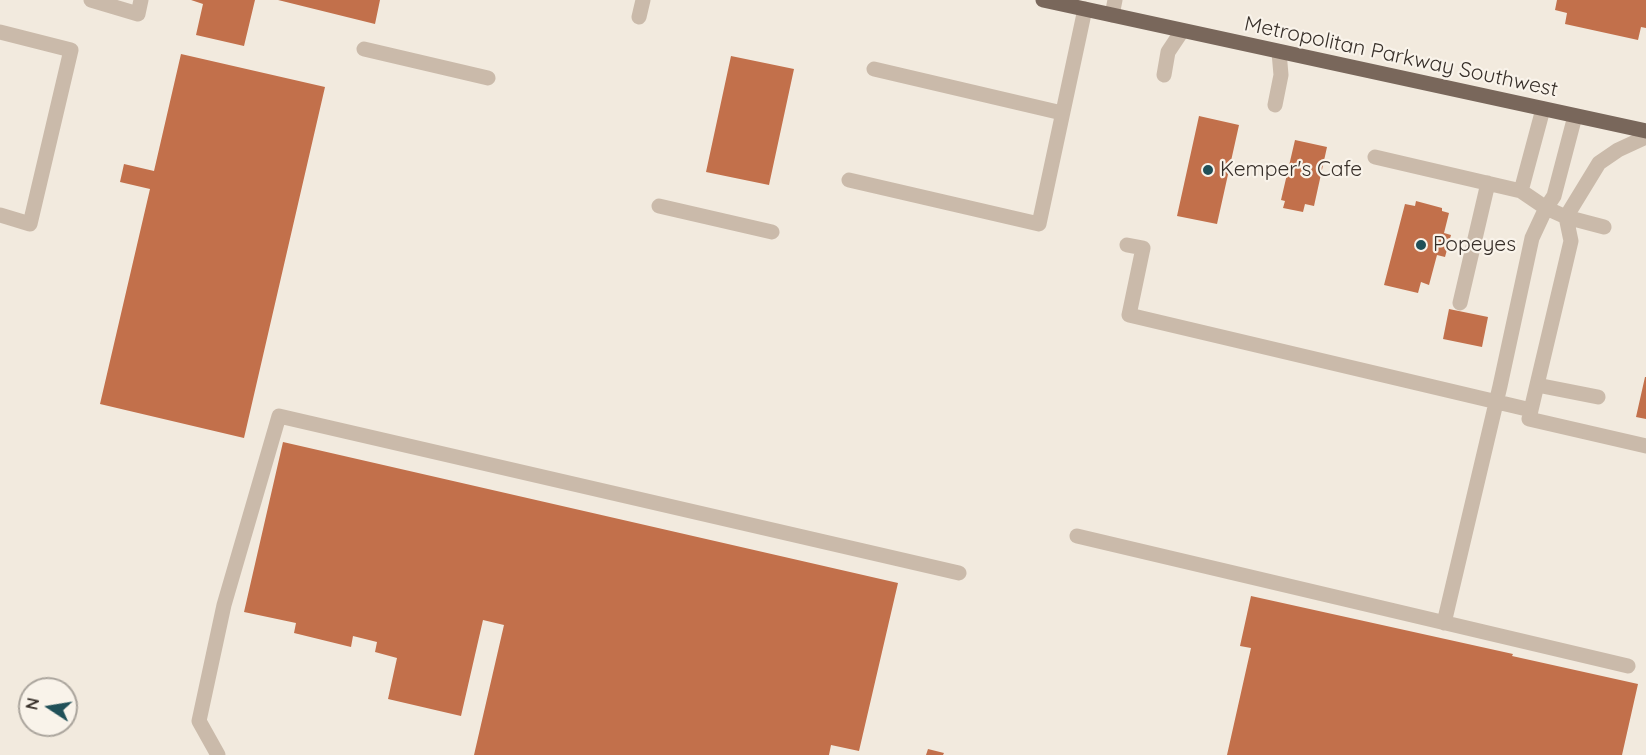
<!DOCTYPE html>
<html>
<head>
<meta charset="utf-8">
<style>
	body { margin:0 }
	#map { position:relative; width:1646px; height:755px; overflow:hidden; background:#f2eade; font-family:Quicksand,sans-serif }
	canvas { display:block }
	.north { position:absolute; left:18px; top:677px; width:60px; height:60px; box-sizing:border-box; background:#f9f3ea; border:2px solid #aba59d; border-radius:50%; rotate:282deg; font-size:16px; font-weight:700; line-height:24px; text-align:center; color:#372f29 }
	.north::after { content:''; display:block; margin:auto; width:21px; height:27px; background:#205058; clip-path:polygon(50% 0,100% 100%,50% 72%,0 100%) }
</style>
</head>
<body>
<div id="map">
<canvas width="1646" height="755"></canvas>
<div class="north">N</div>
</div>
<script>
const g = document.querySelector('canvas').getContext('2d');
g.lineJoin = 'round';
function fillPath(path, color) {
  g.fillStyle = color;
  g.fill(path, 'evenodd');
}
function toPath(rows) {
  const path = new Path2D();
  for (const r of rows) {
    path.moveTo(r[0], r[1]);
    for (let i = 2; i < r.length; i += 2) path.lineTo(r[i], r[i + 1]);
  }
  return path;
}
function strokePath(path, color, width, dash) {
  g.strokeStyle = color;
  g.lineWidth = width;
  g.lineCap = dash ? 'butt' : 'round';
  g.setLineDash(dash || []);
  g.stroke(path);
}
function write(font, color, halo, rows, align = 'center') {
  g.font = font + ' Quicksand,sans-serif';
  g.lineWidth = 4.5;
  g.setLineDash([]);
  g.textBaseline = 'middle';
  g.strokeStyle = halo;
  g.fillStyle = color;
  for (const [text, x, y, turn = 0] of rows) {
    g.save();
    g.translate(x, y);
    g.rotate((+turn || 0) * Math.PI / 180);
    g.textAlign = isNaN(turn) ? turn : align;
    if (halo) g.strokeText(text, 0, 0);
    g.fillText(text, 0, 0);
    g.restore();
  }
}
fillPath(toPath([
	[191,0,255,0,244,46,196,35,203,4],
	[278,0,380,0,375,24],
	[1557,0,1646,0,1646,28,1641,27,1638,40,1565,24,1567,13,1555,10],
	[181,54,325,87,244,438,100,404,150,189,120,182,124,164,154,171],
	[731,56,794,69,769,185,706,172],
	[1199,116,1239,125,1217,224,1177,216],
	[1295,140,1327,147,1314,206,1305,204,1303,212,1283,208,1285,201,1281,200],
	[1416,201,1442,208,1442,211,1449,213,1444,233,1451,235,1445,257,1437,255,1429,285,1421,282,1418,293,1384,285,1405,204,1415,206],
	[1449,309,1488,317,1482,347,1443,339],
	[1645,377,1646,377,1646,419,1636,417],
	[283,442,898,583,859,751,831,745,829,755,474,755,504,625,483,620,461,716,388,699,397,658,375,652,377,642,353,636,351,647,294,633,296,623,244,612],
	[1251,596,1513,654,1512,656,1638,684,1622,755,1227,755,1251,648,1240,646],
	[928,749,944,753,943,755,926,755]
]), '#c2704b');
strokePath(toPath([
	[91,0,138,14,141,0],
	[1112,15,1115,0],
	[639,17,643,0],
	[0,32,71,50,30,224,0,215],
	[364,49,488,78],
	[874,69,1062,113],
	[1164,75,1168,52,1182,31],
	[1275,105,1281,75,1279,52],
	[849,180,1039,224,1085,9],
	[1521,191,1543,109],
	[659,206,772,232],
	[1604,227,1566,217,1599,163,1618,150,1646,137],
	[1127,245,1143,248,1129,315,1531,410,1571,241,1566,217,1546,208,1521,191,1375,157],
	[1460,303,1488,183],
	[1537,385,1598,397],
	[1531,410,1529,419,1646,446],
	[1077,536,1628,666],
	[1444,623,1500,386,1532,238,1546,208,1554,196,1575,116],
	[218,755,199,721,224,605,279,416,959,573]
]), '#cabaaa', 15);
strokePath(toPath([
	[1043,0,1646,131]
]), '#79675b', 15);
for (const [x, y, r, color] of [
	[1208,170,6,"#205058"],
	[1421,245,6,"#205058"]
]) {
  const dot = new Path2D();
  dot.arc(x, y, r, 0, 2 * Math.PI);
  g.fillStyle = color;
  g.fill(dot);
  strokePath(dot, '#f9f3ea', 2);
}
write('21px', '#372f29', '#f9f3ea', [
	["Metropolitan Parkway Southwest",1401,57,12]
]);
write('21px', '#372f29', '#f9f3ea', [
	["Kemper's Cafe",1220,170],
	["Popeyes",1433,245]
], 'left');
</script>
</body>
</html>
